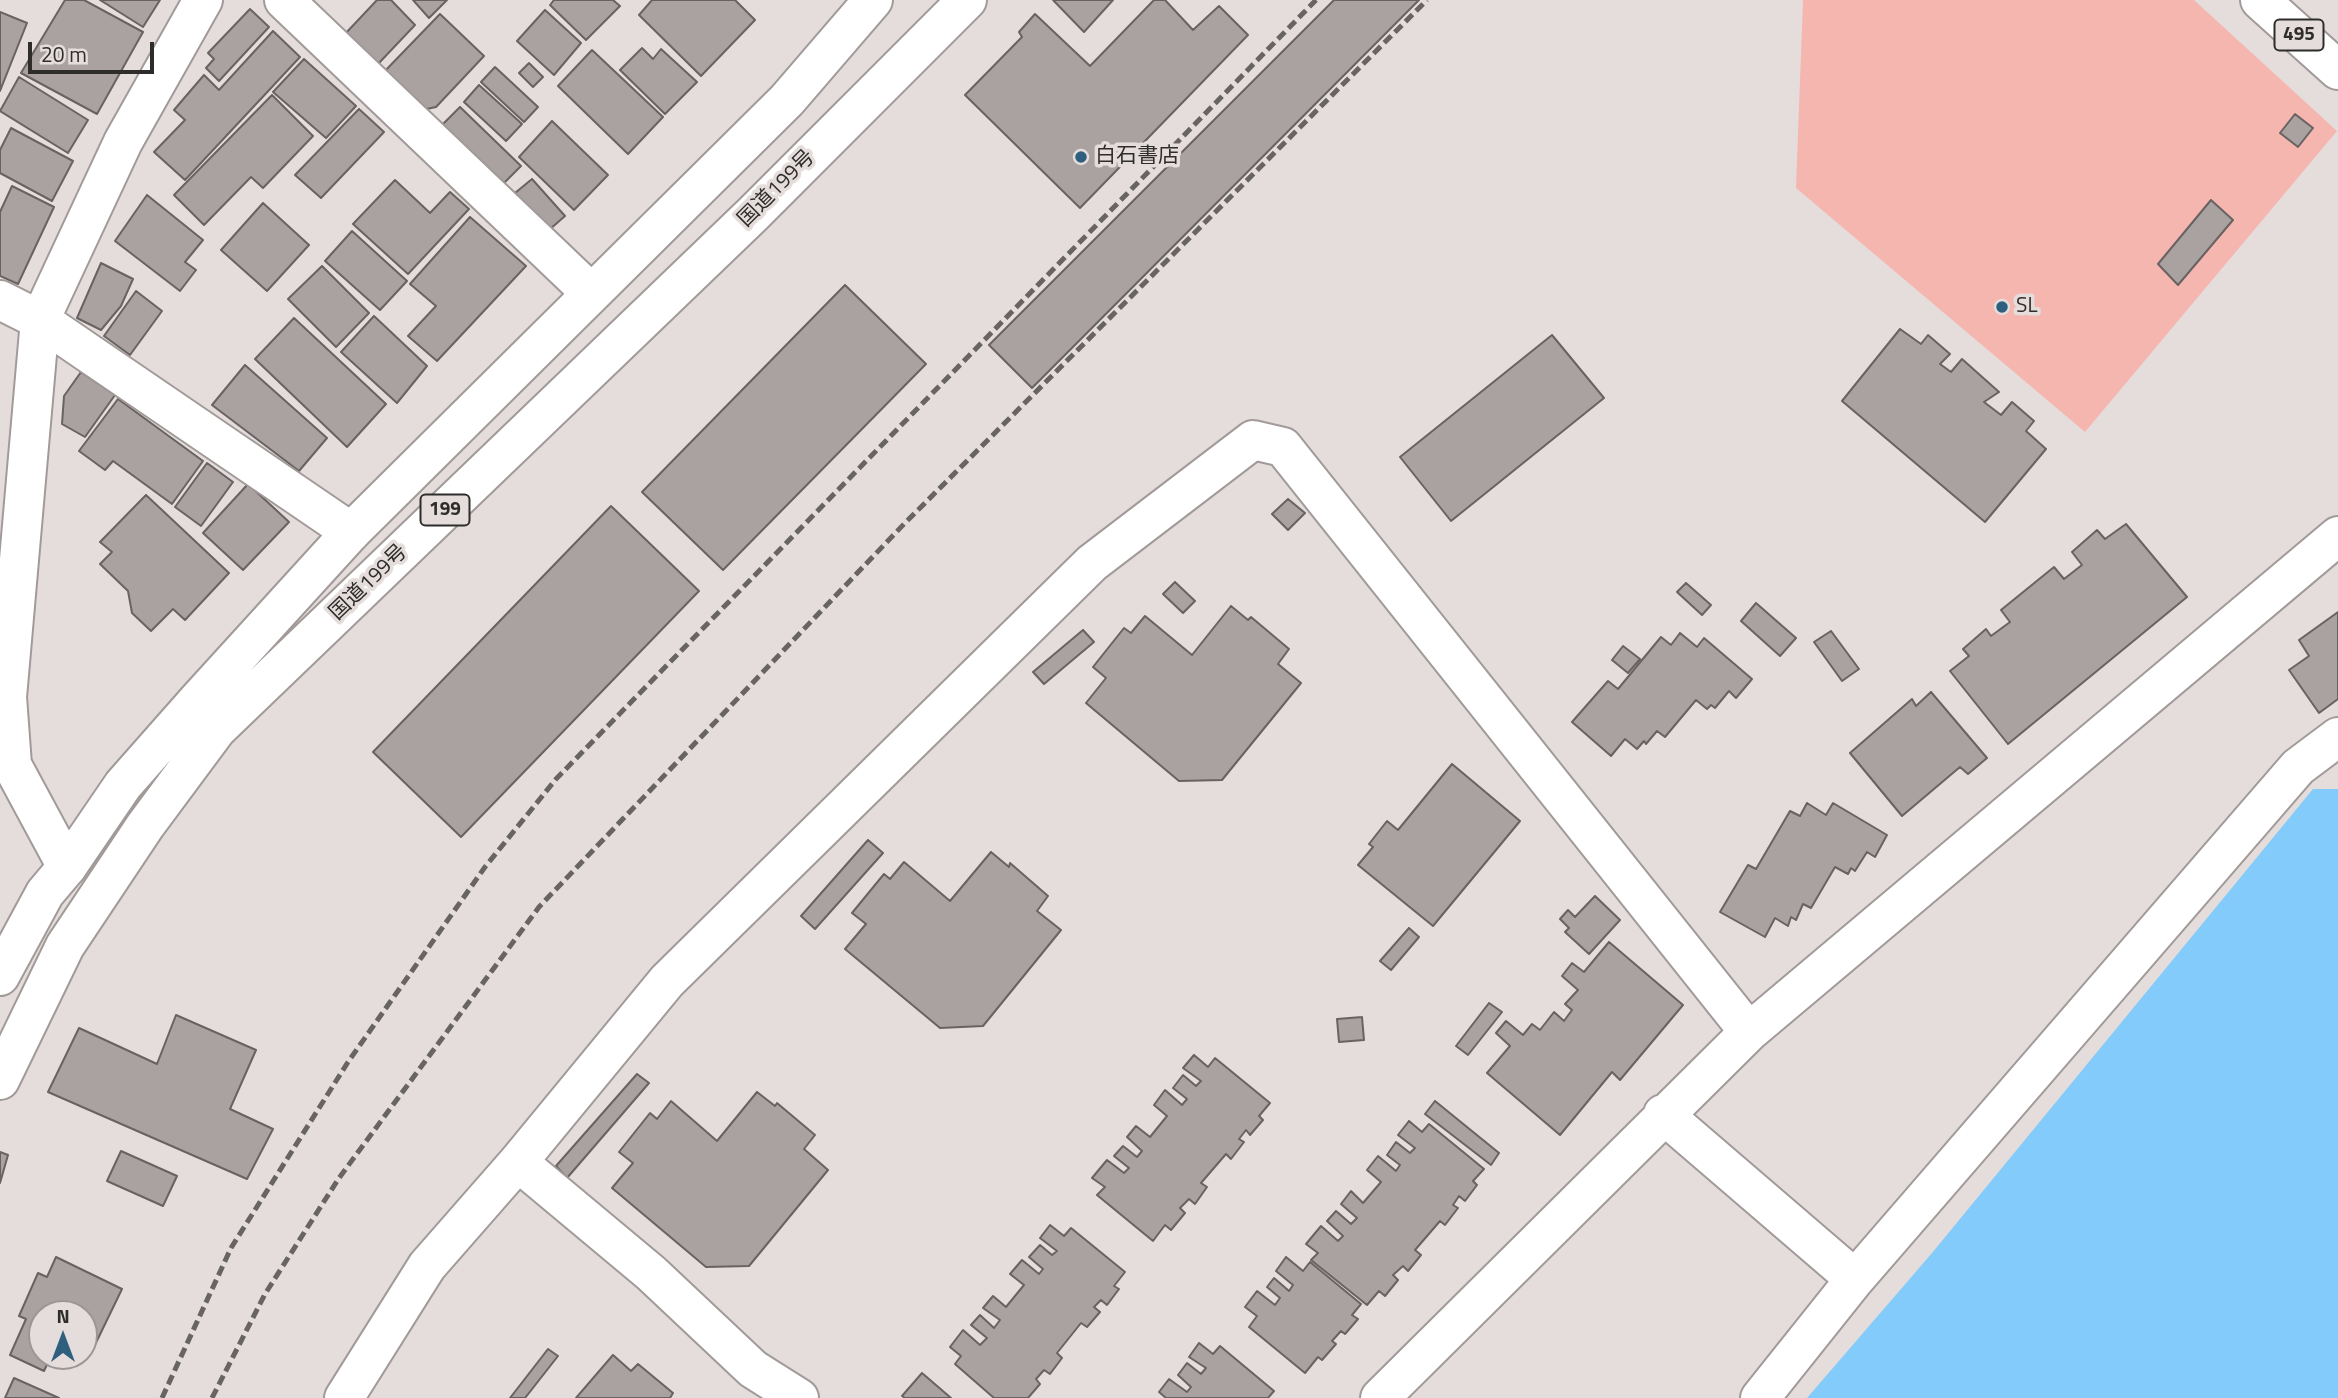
<!DOCTYPE html>
<html>
<head>
<meta charset="utf-8">
<style>
	body { margin:0 }
	#map { position:relative; width:2338px; height:1398px; overflow:hidden; background:#e4dddc; font-family:"Titillium Web",sans-serif }
	canvas { display:block }
	.north { position:absolute; left:28px; top:1300px; width:70px; height:70px; box-sizing:border-box; background:#e4dddc; border:2px solid #9c9696; border-radius:50%; rotate:0deg; font-size:19px; font-weight:700; line-height:28px; text-align:center; color:#2f2c2c }
	.north::after { content:''; display:block; margin:auto; width:24px; height:32px; background:#2f5f7e; clip-path:polygon(50% 0,100% 100%,50% 72%,0 100%) }
	.scale { position:absolute; left:28px; top:42px; width:126px; height:32px; box-sizing:border-box; border:4px solid #2f2c2c; border-top:0; padding-left:9px; font-size:21px; line-height:24px; white-space:nowrap; color:#2f2c2c; -webkit-text-stroke:5px #e4dddc; paint-order:stroke }
</style>
</head>
<body>
<div id="map">
<canvas width="2338" height="1398"></canvas>
<div class="north">N</div>
<div class="scale">20 m</div>
</div>
<script>
const g = document.querySelector('canvas').getContext('2d');
g.lineJoin = 'round';
function fillPath(path, color) {
  g.fillStyle = color;
  g.fill(path, 'evenodd');
}
function toPath(rows) {
  const path = new Path2D();
  for (const r of rows) {
    path.moveTo(r[0], r[1]);
    for (let i = 2; i < r.length; i += 2) path.lineTo(r[i], r[i + 1]);
  }
  return path;
}
function strokePath(path, color, width, dash) {
  g.strokeStyle = color;
  g.lineWidth = width;
  g.lineCap = dash ? 'butt' : 'round';
  g.setLineDash(dash || []);
  g.stroke(path);
}
function write(font, color, halo, rows, align = 'center') {
  g.font = font + ' "Titillium Web","Noto Sans JP",sans-serif';
  g.lineWidth = 7;
  g.setLineDash([]);
  g.textBaseline = 'middle';
  g.strokeStyle = halo;
  g.fillStyle = color;
  for (const [text, x, y, turn = 0] of rows) {
    g.save();
    g.translate(x, y);
    g.rotate((+turn || 0) * Math.PI / 180);
    g.textAlign = isNaN(turn) ? turn : align;
    if (halo) g.strokeText(text, 0, 0);
    g.fillText(text, 0, 0);
    g.restore();
  }
}
fillPath(toPath([
	[1803,0,2194,0,2337,131,2085,432,1796,188]
]), '#f6b6b0');
fillPath(toPath([
	[2313,789,2338,789,2338,1398,1807,1398,1932,1253]
]), '#82cbfa');
const building = toPath([
	[65,0,84,0,143,32,97,114,21,73,65,0],
	[100,0,160,0,143,27,100,0],
	[377,0,391,0,415,25,378,64,345,34,377,0],
	[413,0,447,0,429,18,413,0],
	[554,0,613,0,620,6,586,40,550,5,554,0],
	[652,0,735,0,755,20,701,76,639,15,652,0],
	[1053,0,1113,0,1084,32,1053,0],
	[1154,0,1165,0,1193,30,1219,6,1248,35,1080,208,965,95,1022,37,1019,32,1035,14,1090,66,1154,0],
	[1334,0,1419,0,1032,388,989,345,1334,0],
	[250,9,269,27,219,81,206,68,214,59,208,53,250,9],
	[545,10,581,43,554,75,517,41,545,10],
	[0,12,27,23,0,91,0,12],
	[440,14,484,56,436,107,422,110,383,73,440,14],
	[273,31,300,57,185,180,154,152,185,120,174,110,204,75,219,90,273,31],
	[642,48,653,59,661,49,697,82,665,114,620,70,642,48],
	[592,50,663,117,628,154,558,86,592,50],
	[304,59,356,106,326,138,273,92,304,59],
	[529,63,543,77,533,87,519,73,529,63],
	[495,67,538,107,524,122,481,82,495,67],
	[19,77,88,120,68,153,0,111,19,77],
	[479,85,522,124,506,141,464,102,479,85],
	[272,95,313,136,263,188,251,177,204,225,174,195,272,95],
	[460,107,521,166,501,186,440,127,460,107],
	[359,109,384,132,321,198,295,175,359,109],
	[2295,114,2313,128,2298,147,2280,133,2295,114],
	[552,121,608,175,574,210,519,157,552,121],
	[11,128,73,161,52,201,0,173,0,150,11,128],
	[532,179,565,216,549,230,515,193,532,179],
	[395,180,430,213,450,192,469,209,408,274,353,224,395,180],
	[12,186,54,207,18,284,0,276,0,212,12,186],
	[147,195,203,240,185,262,196,270,180,291,115,241,147,195],
	[2211,200,2233,220,2178,285,2158,264,2211,200],
	[263,203,309,245,267,291,221,250,263,203],
	[470,217,526,266,437,361,408,336,436,306,410,284,470,217],
	[352,231,407,281,380,310,325,261,352,231],
	[101,263,133,279,121,306,101,330,77,318,101,263],
	[322,266,369,313,336,347,288,299,322,266],
	[845,285,926,364,723,570,642,492,845,285],
	[136,291,162,311,130,355,104,336,136,291],
	[374,316,427,366,397,403,341,352,374,316],
	[294,318,386,404,347,447,255,359,294,318],
	[1900,329,1921,344,1928,335,1950,354,1940,364,1951,372,1962,359,1999,392,1984,402,2001,415,2012,402,2034,421,2026,431,2046,449,1985,522,1842,401,1900,329],
	[1552,335,1604,398,1451,521,1400,457,1552,335],
	[245,365,327,438,299,471,212,405,245,365],
	[81,372,115,395,85,437,62,424,64,396,81,372],
	[118,399,203,461,172,504,113,461,105,470,79,451,118,399],
	[207,463,233,482,201,526,175,507,207,463],
	[248,484,289,522,243,570,203,533,248,484],
	[146,495,229,573,185,620,173,609,151,631,132,613,128,591,100,564,112,552,100,542,146,495],
	[1288,499,1305,513,1288,530,1272,514,1288,499],
	[611,506,699,591,461,837,373,752,611,506],
	[2126,524,2187,597,2008,744,1950,671,1969,656,1963,649,1986,629,1991,636,2010,622,2001,610,2054,567,2064,579,2082,565,2072,552,2097,530,2105,539,2126,524],
	[1175,582,1195,601,1183,613,1163,594,1175,582],
	[1686,583,1711,605,1702,615,1677,592,1686,583],
	[1756,603,1796,638,1780,656,1741,621,1756,603],
	[1231,606,1248,620,1251,617,1289,649,1278,664,1301,683,1222,780,1179,781,1086,703,1106,678,1093,667,1124,628,1131,633,1145,616,1192,655,1231,606],
	[2338,612,2338,699,2319,713,2289,670,2309,656,2299,640,2338,612],
	[1083,630,1094,642,1044,684,1033,672,1083,630],
	[1831,631,1859,669,1842,681,1814,642,1831,631],
	[1680,633,1697,647,1704,638,1752,679,1736,698,1729,691,1715,708,1711,705,1707,709,1696,700,1665,737,1657,731,1646,744,1644,741,1637,749,1625,739,1611,756,1572,722,1608,681,1618,689,1661,637,1671,645,1680,633],
	[1623,646,1640,659,1628,673,1612,660,1623,646],
	[1931,692,1987,758,1968,774,1960,767,1902,816,1850,753,1912,699,1916,706,1931,692],
	[1452,764,1520,821,1433,926,1358,865,1373,847,1369,844,1387,821,1398,830,1452,764],
	[1807,803,1826,815,1833,803,1887,835,1875,857,1867,852,1855,871,1851,868,1848,874,1835,867,1811,908,1803,904,1796,920,1791,917,1788,926,1775,918,1765,937,1720,912,1748,865,1756,869,1790,811,1800,816,1807,803],
	[868,840,883,853,815,929,801,916,868,840],
	[991,852,1009,867,1010,863,1048,896,1037,911,1061,930,983,1026,940,1028,845,949,866,924,852,913,884,874,890,879,904,862,950,901,991,852],
	[1595,896,1620,920,1589,954,1565,932,1569,928,1560,919,1568,910,1575,917,1595,896],
	[1409,928,1419,937,1391,970,1380,961,1409,928],
	[1609,942,1683,1005,1620,1080,1612,1072,1560,1135,1487,1073,1510,1046,1496,1033,1506,1021,1523,1035,1532,1024,1540,1030,1554,1012,1564,1021,1572,1010,1565,1004,1578,990,1562,976,1572,963,1584,972,1609,942],
	[1489,1003,1502,1012,1468,1055,1456,1046,1489,1003],
	[176,1015,256,1050,230,1109,273,1129,247,1179,48,1092,79,1028,157,1064,176,1015],
	[1362,1017,1364,1040,1339,1042,1337,1019,1362,1017],
	[1194,1055,1208,1067,1215,1058,1270,1103,1259,1116,1263,1120,1250,1135,1246,1130,1239,1139,1244,1142,1231,1159,1226,1154,1201,1183,1207,1187,1195,1204,1189,1199,1180,1208,1185,1213,1171,1230,1165,1225,1153,1241,1097,1195,1105,1187,1092,1178,1107,1160,1124,1173,1129,1168,1114,1156,1123,1146,1137,1157,1142,1151,1127,1137,1136,1126,1150,1137,1167,1116,1154,1105,1165,1090,1182,1105,1187,1099,1173,1088,1183,1075,1196,1086,1201,1081,1183,1068,1194,1055],
	[637,1074,649,1083,567,1178,556,1166,637,1074],
	[757,1092,775,1106,777,1103,815,1135,804,1149,828,1170,749,1266,706,1267,612,1188,633,1163,619,1152,650,1113,657,1119,671,1101,717,1141,757,1092],
	[1435,1101,1499,1153,1491,1165,1425,1114,1435,1101],
	[1409,1121,1422,1132,1429,1124,1484,1169,1473,1181,1477,1185,1465,1201,1459,1196,1453,1205,1458,1208,1445,1225,1440,1221,1415,1250,1421,1255,1408,1271,1403,1266,1393,1275,1398,1280,1385,1296,1379,1291,1367,1305,1311,1260,1318,1253,1306,1244,1321,1226,1338,1241,1343,1236,1327,1221,1336,1211,1351,1224,1357,1218,1341,1204,1351,1191,1363,1203,1381,1182,1367,1170,1378,1156,1396,1171,1400,1165,1387,1155,1396,1142,1410,1153,1415,1148,1398,1135,1409,1121],
	[121,1151,177,1176,163,1206,107,1181,121,1151],
	[0,1152,8,1155,0,1183,0,1152],
	[1050,1225,1064,1236,1071,1228,1125,1272,1114,1286,1119,1289,1107,1305,1101,1300,1094,1307,1100,1312,1087,1327,1081,1323,1057,1353,1062,1358,1050,1374,1044,1370,1036,1379,1040,1384,1028,1398,994,1398,955,1364,961,1356,950,1347,963,1330,980,1345,987,1338,971,1325,980,1315,994,1328,1000,1320,983,1308,993,1296,1006,1307,1024,1285,1010,1274,1022,1260,1039,1274,1043,1269,1029,1257,1040,1245,1052,1255,1057,1251,1040,1238,1050,1225],
	[56,1257,122,1289,92,1351,84,1348,84,1314,42,1314,42,1356,51,1356,44,1371,10,1355,26,1319,19,1316,38,1273,47,1277,56,1257],
	[1286,1257,1303,1271,1310,1262,1361,1304,1352,1315,1358,1319,1345,1334,1341,1331,1332,1341,1336,1344,1322,1360,1318,1357,1305,1373,1249,1327,1257,1316,1245,1307,1257,1291,1275,1305,1280,1298,1267,1287,1274,1278,1289,1291,1293,1285,1276,1271,1286,1257],
	[1199,1343,1213,1354,1220,1346,1274,1391,1268,1398,1166,1398,1159,1392,1169,1379,1187,1392,1191,1387,1178,1375,1187,1363,1201,1374,1206,1368,1189,1357,1199,1343],
	[548,1349,558,1356,525,1398,510,1398,548,1349],
	[613,1355,631,1371,638,1364,673,1393,670,1398,576,1398,613,1355],
	[922,1373,951,1398,905,1398,902,1396,922,1373],
	[14,1378,59,1398,5,1398,14,1378]
]);
fillPath(building, '#a9a2a1');
strokePath(building, '#696262', 2);
const minor = toPath([
	[284,0,590,292],
	[0,300,40,320,351,532],
	[67,867,12,765,7,697,40,320,123,142,203,0],
	[1663,1114,1855,1279],
	[518,1162,651,1273,753,1369,799,1398],
	[344,1398,427,1266,518,1162,667,981,1092,563,1253,440,1283,447,1749,1032],
	[1380,1398,1749,1032,2338,536],
	[1760,1398,1855,1279,2298,767,2338,737]
]);
const highway = toPath([
	[2260,0,2338,70],
	[0,976,45,893,67,867,123,785,198,700,351,532,787,100,873,0],
	[0,1080,65,946,145,826,217,729,753,214,967,0]
]);
strokePath(minor, '#a19a99', 42);
strokePath(highway, '#a19a99', 42);
strokePath(minor, '#fff', 38);
strokePath(highway, '#fff', 38);
strokePath(toPath([
	[162,1398,231,1248,348,1062,485,867,556,779,1316,0],
	[212,1398,265,1294,339,1178,539,907,904,524,1427,0]
]), '#686464', 5, [10, 5]);
for (const [x, y, r, color] of [
	[1081,157,7,"#2f5f7e"],
	[2002,307,7,"#2f5f7e"]
]) {
  const dot = new Path2D();
  dot.arc(x, y, r, 0, 2 * Math.PI);
  g.fillStyle = color;
  g.fill(dot);
  strokePath(dot, '#e4dddc', 2.5);
}
for (const [x, y, w] of [
	[2299,35,49],
	[445,510,49]
]) {
  const box = new Path2D();
  box.roundRect(x - w / 2, y - 15.5, w, 31, 5);
  g.fillStyle = '#e4dddc';
  g.fill(box);
  strokePath(box, '#2f2c2c', 2);
}
write('bold 19px', '#2f2c2c', null, [
	["495",2299,35],
	["199",445,510]
]);
write('21px', '#2f2c2c', '#e4dddc', [
	["白石書店",1095,157],
	["SL",2016,307]
], 'left');
write('21px', '#2f2c2c', '#e4dddc', [
	["国道199号",777,189,-45],
	["国道199号",369,583,-44]
]);
</script>
</body>
</html>
